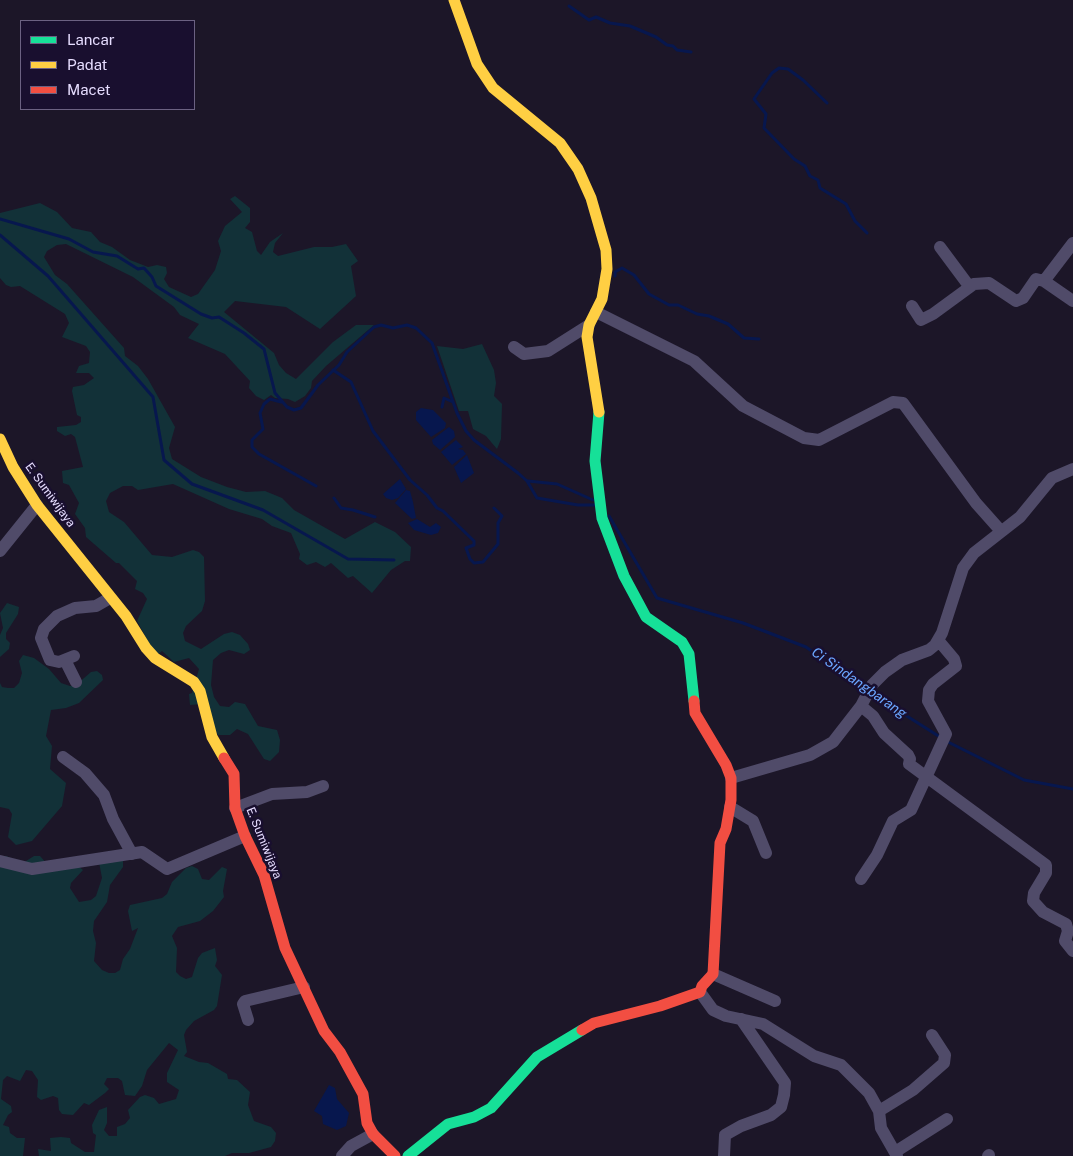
<!DOCTYPE html>
<html>
<head>
<meta charset="utf-8">
<style>
	body { margin:0 }
	#map { position:relative; width:1073px; height:1156px; overflow:hidden; background:#1c1628; font-family:"Public Sans",sans-serif }
	canvas { display:block }
	.legend { position:absolute; left:20px; top:20px; width:175px; height:90px; box-sizing:border-box; background:#190f2f; border:1px solid #6b6182; margin:0; padding:6px 9px; list-style:none; font-size:15px; color:#e6ddff }
	.legend li { display:flex; align-items:center; gap:10px; height:25px }
	.legend b { width:25px; border:1px solid #6b6182 }
</style>
</head>
<body>
<div id="map">
<canvas width="1073" height="1156"></canvas>
<ul class="legend">
<li><b style="height:6px;background:#16e098"></b>Lancar</li>
<li><b style="height:6px;background:#ffcf43"></b>Padat</li>
<li><b style="height:6px;background:#f24e42"></b>Macet</li>
</ul>
</div>
<script>
const g = document.querySelector('canvas').getContext('2d');
g.lineJoin = 'round';
function fillPath(path, color) {
  g.fillStyle = color;
  g.fill(path, 'evenodd');
}
function toPath(rows) {
  const path = new Path2D();
  for (const r of rows) {
    path.moveTo(r[0], r[1]);
    for (let i = 2; i < r.length; i += 2) path.lineTo(r[i], r[i + 1]);
  }
  return path;
}
function strokePath(path, color, width, dash) {
  g.strokeStyle = color;
  g.lineWidth = width;
  g.lineCap = dash ? 'butt' : 'round';
  g.setLineDash(dash || []);
  g.stroke(path);
}
function write(font, color, halo, rows, align = 'center') {
  g.font = font + ' "Public Sans",sans-serif';
  g.lineWidth = 5;
  g.setLineDash([]);
  g.textBaseline = 'middle';
  g.strokeStyle = halo;
  g.fillStyle = color;
  for (const [text, x, y, turn = 0] of rows) {
    g.save();
    g.translate(x, y);
    g.rotate((+turn || 0) * Math.PI / 180);
    g.textAlign = isNaN(turn) ? turn : align;
    if (halo) g.strokeText(text, 0, 0);
    g.fillText(text, 0, 0);
    g.restore();
  }
}
fillPath(toPath([
	[235,196,250,208,250,222,245,228,252,232,257,251,261,255,270,242,283,233,275,243,273,252,278,256,314,247,332,247,346,244,358,261,351,266,356,296,320,329,286,307,235,301,224,312,274,353,279,365,286,373,296,379,333,342,356,325,374,325,326,366,312,381,311,388,305,396,295,402,288,399,275,398,271,395,264,400,256,396,249,388,250,381,225,354,188,338,199,324,180,315,174,307,133,277,66,244,57,245,47,251,44,257,55,275,67,284,124,348,125,356,138,366,148,379,175,427,169,448,172,459,201,477,227,487,246,492,265,491,282,498,294,510,345,539,375,522,395,532,411,547,410,561,405,561,391,570,372,593,353,576,348,578,331,563,325,567,316,562,307,565,299,559,300,554,291,533,272,526,262,519,229,509,173,484,138,490,132,486,123,486,110,493,106,501,109,512,124,522,152,555,172,557,193,550,199,552,204,557,205,601,202,611,186,626,183,633,185,641,201,649,224,634,232,632,240,635,248,644,250,650,244,654,229,650,221,653,213,660,211,685,214,697,220,706,229,707,235,702,245,704,258,726,277,730,280,740,279,752,270,761,264,759,248,734,237,729,230,735,218,735,202,704,190,705,189,694,192,693,199,669,189,658,174,662,162,651,156,656,137,621,147,599,143,593,135,589,137,581,119,563,116,563,86,537,85,528,75,514,79,503,69,485,63,483,62,471,83,467,75,437,71,434,65,436,57,431,57,427,76,425,81,422,81,417,77,415,72,391,73,387,84,385,94,378,89,373,76,373,79,366,89,363,90,352,86,346,62,337,69,323,65,314,20,286,11,287,6,285,0,278,0,213,40,203,57,212,72,228,91,232,100,242,112,247,130,260,148,267,157,265,166,267,167,273,164,279,169,287,191,297,198,294,215,270,221,251,218,241,225,226,242,212,230,199],
	[482,344,494,370,496,383,494,396,502,404,501,439,497,449,486,436,473,429,468,411,459,411,437,346,463,349],
	[7,603,19,607,18,614,6,633,6,639,10,643,9,649,0,657,0,635,3,628,0,613],
	[23,655,34,658,49,669,61,683,70,686,76,685,91,672,97,671,102,675,103,680,79,703,66,708,51,710,46,736,52,746,50,769,66,783,62,806,32,841,16,845,8,837,12,814,9,809,0,807,0,683,2,687,8,688,14,688,19,683,22,673,19,661],
	[112,854,123,861,123,867,110,885,107,902,94,921,93,931,96,943,94,961,102,970,109,973,115,973,120,970,123,959,130,949,138,928,132,931,128,911,130,905,162,898,167,894,172,882,186,868,192,866,198,869,202,879,209,880,222,867,227,869,223,891,224,897,213,911,200,921,178,927,172,936,177,948,176,972,180,976,186,979,192,977,198,958,202,953,215,948,217,960,215,966,222,975,217,1006,214,1010,194,1021,186,1030,184,1035,187,1052,184,1056,199,1062,208,1063,227,1074,228,1079,237,1080,250,1092,248,1105,254,1121,271,1127,276,1133,275,1141,271,1147,249,1153,232,1153,225,1156,39,1156,38,1149,51,1151,50,1138,61,1137,70,1138,71,1143,85,1152,94,1152,96,1135,93,1133,92,1125,99,1110,107,1107,107,1123,104,1130,109,1136,117,1136,117,1127,125,1124,130,1118,128,1110,140,1097,145,1095,154,1098,159,1104,176,1099,179,1090,167,1082,167,1073,178,1050,169,1043,147,1070,142,1086,135,1096,125,1095,122,1081,118,1078,107,1078,104,1084,109,1089,105,1093,89,1105,84,1103,73,1115,62,1114,59,1110,58,1098,53,1096,41,1100,37,1097,38,1080,32,1071,26,1070,20,1081,7,1076,3,1080,1,1099,11,1106,12,1112,8,1115,3,1125,9,1127,10,1133,17,1138,25,1138,23,1156,0,1156,0,856,6,856,23,863,34,856,40,856,48,865,77,865,83,870,71,883,70,888,79,902,91,900,96,896,102,878,99,862]
]), '#123138');
fillPath(toPath([
	[421,408,433,410,446,423,445,428,431,437,416,420,416,412],
	[449,427,454,431,455,437,440,450,433,444,432,440],
	[456,440,463,447,458,449,463,450,466,454,452,465,441,452],
	[467,455,474,473,461,483,454,467],
	[400,479,406,489,398,498,392,500,386,498,383,494],
	[406,490,410,491,413,502,416,518,412,519,395,503],
	[417,519,430,527,436,523,441,527,438,533,431,535,414,530,408,523],
	[329,1085,335,1088,337,1099,349,1113,346,1126,337,1130,323,1124,322,1116,314,1111]
]), '#07174e');
strokePath(toPath([
	[569,6,589,20,596,17,610,23,630,26,656,37,667,45,673,46,677,50,691,52],
	[827,103,803,80,788,69,779,68,772,73,754,99,766,114,764,128,794,159,805,166,810,176,818,180,820,188,846,204,855,221,867,233],
	[0,219,69,239,93,252,117,256,138,269,144,268,152,277,156,286,201,314,212,318,219,317,244,333,264,349,275,393,287,407,294,410,301,408,318,385,339,365,347,352,374,327,381,325,393,328,407,325,416,328,432,343,457,413,466,431,474,440,518,473,527,481,537,498,578,505,594,505],
	[0,235,48,276,153,397,164,460,192,484,263,510,348,559,394,560],
	[615,276,615,272,622,268,634,275,649,294,669,305,678,305,697,314,709,316,728,324,744,338,759,339],
	[333,370,351,382,373,431,410,480,427,495,437,508,443,511,474,541,474,545,466,548,470,559,474,563,483,562,498,544,498,523,502,516,494,508],
	[281,402,270,399,264,404,260,413,263,429,252,440,252,447,259,454,316,486],
	[442,407,444,398,453,402],
	[528,481,557,484,593,500],
	[334,498,341,508,353,510,375,517],
	[609,516,657,598,743,623,806,647,867,690],
	[872,694,940,737],
	[946,741,1024,780,1073,789]
]), '#07174e', 3);
strokePath(toPath([
	[1073,243,1044,281,1073,301],
	[940,247,969,286],
	[912,306,921,320,933,314,974,284,989,283,1016,301,1023,298,1036,279,1044,281],
	[596,312,694,361,743,406,804,438,819,440,893,402,903,403,976,503,1000,530],
	[514,347,524,354,548,351,589,325],
	[0,551,37,505],
	[74,656,59,662,50,660,41,638,44,629,57,616,75,608,96,606,110,598],
	[65,660,76,682],
	[861,706,873,716,884,733,908,755,910,759,909,764,1046,865,1046,873,1034,893,1033,901,1043,912,1066,924,1068,931,1065,941,1073,951],
	[63,757,85,773,104,795,113,819,132,854],
	[731,778,810,755,833,742,861,706,872,685,885,672,902,660,929,650,935,645,942,633,963,568,974,553,1020,517,1052,478,1073,469],
	[730,807,753,821,766,853],
	[235,808,272,794,307,792,323,786],
	[0,861,32,869,142,852,167,869,245,836],
	[861,879,877,855,893,821,911,810,946,734,928,701,929,690,933,684,956,666,954,659,938,640],
	[713,974,775,1001],
	[700,992,713,1010,726,1016,763,1024,814,1056,841,1065,869,1093,879,1111,913,1090,944,1063,945,1055,932,1035],
	[248,1020,243,1004,245,1001,304,987],
	[879,1111,881,1128,897,1156],
	[895,1152,947,1119],
	[342,1156,351,1146,373,1134],
	[724,1156,725,1135,741,1126,771,1115,781,1107,784,1095,785,1083,741,1019],
	[988,1156,989,1155]
]), '#504b69', 12);
strokePath(toPath([
	[599,412,595,461,602,518,624,576,646,617,682,642,689,654,694,701],
	[408,1156,448,1124,474,1117,491,1108,537,1057,582,1030]
]), '#16e098', 11);
strokePath(toPath([
	[454,0,477,64,493,88,560,143,578,169,591,198,606,250,607,269,602,299,589,325,587,337,599,412],
	[0,439,13,467,37,505,126,616,146,648,155,658,194,682,200,691,212,737,224,758]
]), '#ffcf43', 11);
strokePath(toPath([
	[224,758,234,774,235,808,245,836,264,875,285,948,324,1031,340,1052,363,1094,367,1123,373,1134,395,1156],
	[582,1030,594,1023,660,1006,700,992,702,986,713,974,720,843,726,829,731,800,731,778,726,765,695,713,694,701]
]), '#f24e42', 11);
write('12px', '#e6ddff', '#190f2f', [
	["E. Sumiwijaya",50,495,54],
	["E. Sumiwijaya",264,843,68]
]);
write('italic 14px', '#6ba6ff', '#190f2f', [
	["Ci Sindangbarang",859,683,35]
]);
</script>
</body>
</html>
